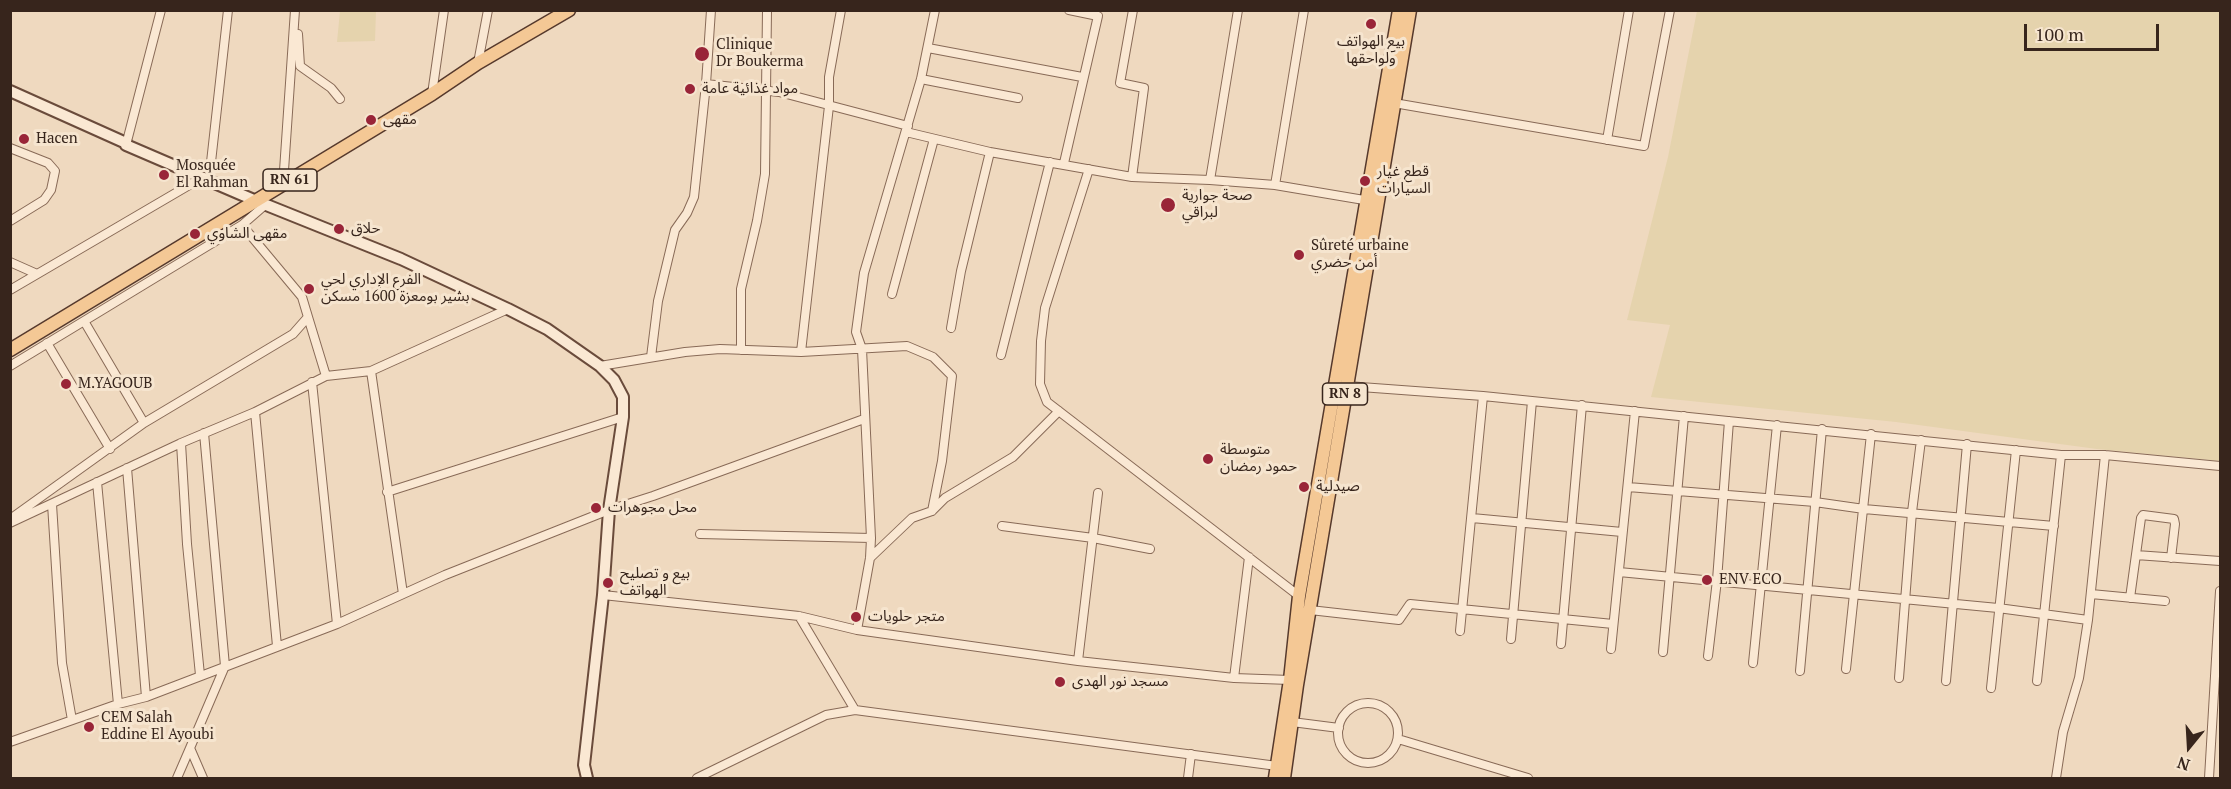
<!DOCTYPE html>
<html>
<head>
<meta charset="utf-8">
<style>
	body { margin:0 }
	#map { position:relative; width:2231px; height:789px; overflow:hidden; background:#efd9bf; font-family:"PT Serif",serif }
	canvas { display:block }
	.frame { position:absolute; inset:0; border:12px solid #37251c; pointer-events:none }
	.north { position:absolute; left:2159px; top:717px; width:60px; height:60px; -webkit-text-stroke:4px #f6e5cf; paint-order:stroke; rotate:198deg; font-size:16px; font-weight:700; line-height:24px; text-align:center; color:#37251c }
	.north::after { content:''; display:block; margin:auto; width:21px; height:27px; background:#37251c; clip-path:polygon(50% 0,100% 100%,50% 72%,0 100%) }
	.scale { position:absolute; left:2024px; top:24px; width:135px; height:27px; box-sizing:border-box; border:3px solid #37251c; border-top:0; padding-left:8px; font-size:18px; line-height:21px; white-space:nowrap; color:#37251c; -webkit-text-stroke:4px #f6e5cf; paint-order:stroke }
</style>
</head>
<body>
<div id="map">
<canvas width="2231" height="789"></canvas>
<div class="frame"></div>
<div class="north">N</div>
<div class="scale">100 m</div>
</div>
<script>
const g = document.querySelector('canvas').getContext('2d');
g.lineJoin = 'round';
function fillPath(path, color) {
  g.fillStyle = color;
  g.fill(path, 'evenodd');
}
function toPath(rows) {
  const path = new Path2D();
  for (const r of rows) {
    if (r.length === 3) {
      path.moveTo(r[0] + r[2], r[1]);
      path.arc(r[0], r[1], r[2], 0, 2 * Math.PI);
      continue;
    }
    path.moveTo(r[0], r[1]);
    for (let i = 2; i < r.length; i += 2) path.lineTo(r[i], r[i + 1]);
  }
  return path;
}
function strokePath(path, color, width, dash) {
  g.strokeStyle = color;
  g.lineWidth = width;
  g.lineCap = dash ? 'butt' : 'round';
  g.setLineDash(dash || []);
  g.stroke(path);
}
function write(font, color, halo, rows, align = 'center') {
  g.font = font + ' "PT Serif","Noto Sans Arabic",serif';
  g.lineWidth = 6;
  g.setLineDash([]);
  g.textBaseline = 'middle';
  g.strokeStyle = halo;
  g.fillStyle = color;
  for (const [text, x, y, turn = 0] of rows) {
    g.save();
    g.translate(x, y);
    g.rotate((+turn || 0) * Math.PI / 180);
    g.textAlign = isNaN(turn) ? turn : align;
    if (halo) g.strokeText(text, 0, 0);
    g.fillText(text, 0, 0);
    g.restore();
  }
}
fillPath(toPath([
	[340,11,376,11,375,41,337,42],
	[1697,11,2220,11,2220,461,2097,449,1896,422,1651,397,1670,325,1627,320,1668,157]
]), '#e5d3ad');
const street = toPath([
	[298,34,300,66,331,88,340,99],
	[928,48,1082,77],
	[478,63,488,10],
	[921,79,1018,98],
	[706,84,779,92,908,126],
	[432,94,444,10],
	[1394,103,1644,146,1670,10],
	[906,132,990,152,1132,177,1210,180,1275,185,1370,201],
	[1607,140,1629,10],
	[126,145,161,10],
	[10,148,48,163,55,171,51,190,44,200,10,221],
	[1064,163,1098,16,1069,10],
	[1089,169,1045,308,1041,341,1040,384,1047,402,1299,596],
	[1132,177,1144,88,1120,83,1133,10],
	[209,180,228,10],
	[1210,180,1238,10],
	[283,185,295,10],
	[1275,185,1304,10],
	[10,262,37,274],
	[10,290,203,177],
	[892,294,934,139],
	[308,317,326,376],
	[84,321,144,423],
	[951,328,961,271,990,152],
	[47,343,110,449],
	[741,350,741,289,757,221,765,174,767,10],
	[801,352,829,106,829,77,841,10],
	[1001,355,1050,162],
	[651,357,658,301,675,230,687,213,694,197,706,84,711,10],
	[10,366,242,225,265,205],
	[600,366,685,352,720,349,801,352,907,346,933,357,952,376,942,461,932,511],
	[371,371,403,594],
	[312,382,337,624],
	[1347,386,1483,396,2061,455,2105,455,2220,466],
	[255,412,277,646],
	[181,443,187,544,200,675],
	[127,468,146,697],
	[97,482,118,704],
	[1628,487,1815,502,1864,509,2054,526],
	[387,492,623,417],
	[52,504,62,663,72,720],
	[13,517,144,423,293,334,308,317,302,297,242,225],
	[1472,518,1622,532],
	[10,523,181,443,255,412,326,376,371,371,508,309],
	[1002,526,1093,538,1150,549],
	[700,534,871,538],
	[2136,555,2220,561],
	[870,558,912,518,932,511,945,498,1013,457,1059,411],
	[1619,572,1998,608,2088,620],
	[2091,594,2165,601],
	[603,595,799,616,857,630,1078,661,1234,678,1290,680,1293,682],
	[2130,598,2141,518,2143,515,2174,519,2175,524,2171,558],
	[1310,610,1399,620,1410,604,1613,624],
	[799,616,855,710],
	[857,630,870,558,871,538,862,349,856,332,864,273,921,79,935,10],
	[1460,631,1483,396],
	[1511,639,1532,401],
	[1561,644,1582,405],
	[1611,649,1635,411],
	[1663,652,1684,416],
	[1708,656,1717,580,1729,421],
	[1078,661,1098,493],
	[1753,663,1777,425],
	[1846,669,1871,434],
	[1800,671,1822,429],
	[1234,678,1249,557],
	[1899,678,1912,512,1921,440],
	[1946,681,1967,444],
	[2037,681,2061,455],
	[1991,688,2016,450],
	[1368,733,30],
	[1292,722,1339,728],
	[1398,739,1528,778],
	[10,742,118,704,146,697,337,624,445,575,609,510,653,496,864,419],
	[177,778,190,748],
	[203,778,190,748,225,666,204,433],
	[697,778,826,715,855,710,1277,766],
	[1188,778,1191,754],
	[2056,778,2063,732,2079,678,2088,620,2105,455],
	[2209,778,2220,591]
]);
const secondary = toPath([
	[10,91,126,143,126,145,254,200,401,259,508,309,547,329,600,366,614,380,623,397,623,417,609,510,603,595,584,765,587,778]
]);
const primary = toPath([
	[10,350,432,94,478,63,569,10],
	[1275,778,1290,680,1299,596,1399,10],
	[1284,778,1297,685,1410,10]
]);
strokePath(street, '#886a57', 10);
strokePath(secondary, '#6a4b3b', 14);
strokePath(primary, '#56392c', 15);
strokePath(street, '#fae8d3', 8);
strokePath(secondary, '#fae8d3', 10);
strokePath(primary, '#f4c895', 12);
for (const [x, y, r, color] of [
	[1371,24,6,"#992538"],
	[702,54,8,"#992538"],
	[690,89,6,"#992538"],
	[371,120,6,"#992538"],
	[24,139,6,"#992538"],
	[164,175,6,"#992538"],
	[1365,181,6,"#992538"],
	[1168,205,8,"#992538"],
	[339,229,6,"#992538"],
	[195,234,6,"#992538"],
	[1299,255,6,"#992538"],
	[309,289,6,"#992538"],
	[66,384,6,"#992538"],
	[1208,459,6,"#992538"],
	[1304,487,6,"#992538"],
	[596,508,6,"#992538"],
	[1707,580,6,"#992538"],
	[608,583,6,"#992538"],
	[856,617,6,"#992538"],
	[1060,682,6,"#992538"],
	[89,727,6,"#992538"]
]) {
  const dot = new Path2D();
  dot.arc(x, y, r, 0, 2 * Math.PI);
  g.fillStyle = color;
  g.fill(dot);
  strokePath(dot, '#f6e5cf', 2);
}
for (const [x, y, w] of [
	[290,180,54],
	[1345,394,45]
]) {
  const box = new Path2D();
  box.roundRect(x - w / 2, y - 11, w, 22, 4.5);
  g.fillStyle = '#f6e5cf';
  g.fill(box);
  strokePath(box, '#37251c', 1.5);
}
write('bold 14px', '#37251c', null, [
	["RN 61",290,180],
	["RN 8",1345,394]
]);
write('15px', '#37251c', '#f6e5cf', [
	["بيع الهواتف",1371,42,"center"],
	["ولواحقها",1371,59,"center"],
	["Clinique",716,45],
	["Dr Boukerma",716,62],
	["مواد غذائية عامة",702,89],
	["مقهى",383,120],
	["Hacen",36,139],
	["Mosquée",176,166],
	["El Rahman",176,183],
	["قطع غيار",1377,172],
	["السيارات",1377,189],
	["صحة جوارية",1182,196],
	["لبراقي",1182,213],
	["حلاق",351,229],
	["مقهى الشاوي",207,234],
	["Sûreté urbaine",1311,246],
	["أمن حضري",1311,263],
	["الفرع الإداري لحي",321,280],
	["بشير بومعزة 1600 مسكن",321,297],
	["M.YAGOUB",78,384],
	["متوسطة",1220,450],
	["حمود رمضان",1220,467],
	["صيدلية",1316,487],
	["محل مجوهرات",608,508],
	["بيع و تصليح",620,574],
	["الهواتف",620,591],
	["ENV ECO",1719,580],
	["متجر حلويات",868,617],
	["مسجد نور الهدى",1072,682],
	["CEM Salah",101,718],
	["Eddine El Ayoubi",101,735]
], 'left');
</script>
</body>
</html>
